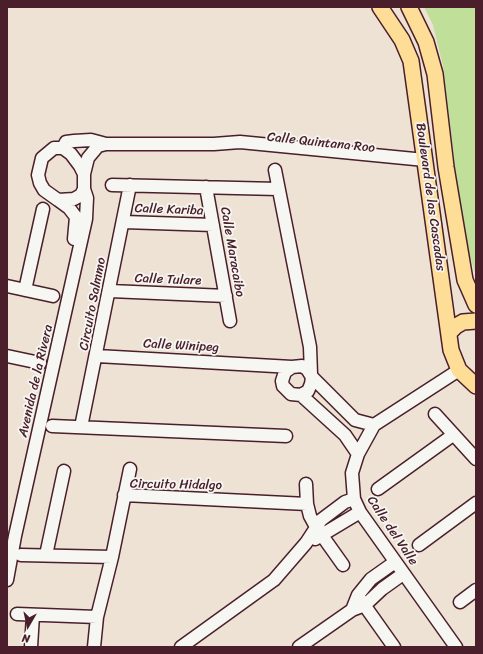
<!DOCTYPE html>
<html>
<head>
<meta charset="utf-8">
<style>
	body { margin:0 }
	#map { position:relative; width:483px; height:654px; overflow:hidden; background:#eee2d4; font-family:Sriracha,sans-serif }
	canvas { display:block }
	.frame { position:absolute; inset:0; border:8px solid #4a1f2b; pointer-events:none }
	.north { position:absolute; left:8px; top:606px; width:40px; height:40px; -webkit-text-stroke:3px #f6f6f2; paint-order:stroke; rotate:189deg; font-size:11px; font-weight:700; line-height:16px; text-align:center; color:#4a1f2b }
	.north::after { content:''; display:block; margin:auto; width:14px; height:18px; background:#4a1f2b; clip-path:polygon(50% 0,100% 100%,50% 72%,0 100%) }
</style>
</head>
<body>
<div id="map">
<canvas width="483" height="654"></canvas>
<div class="frame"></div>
<div class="north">N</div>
</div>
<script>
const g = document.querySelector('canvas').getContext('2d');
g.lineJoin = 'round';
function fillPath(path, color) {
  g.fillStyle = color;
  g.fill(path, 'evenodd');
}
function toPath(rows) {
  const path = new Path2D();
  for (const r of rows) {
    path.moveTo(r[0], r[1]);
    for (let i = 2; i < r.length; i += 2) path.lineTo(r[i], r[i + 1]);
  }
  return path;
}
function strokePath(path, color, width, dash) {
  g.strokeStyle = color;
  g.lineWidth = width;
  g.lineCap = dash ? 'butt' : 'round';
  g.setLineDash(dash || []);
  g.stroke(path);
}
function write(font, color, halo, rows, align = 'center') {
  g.font = font + ' Sriracha,sans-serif';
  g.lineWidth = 3.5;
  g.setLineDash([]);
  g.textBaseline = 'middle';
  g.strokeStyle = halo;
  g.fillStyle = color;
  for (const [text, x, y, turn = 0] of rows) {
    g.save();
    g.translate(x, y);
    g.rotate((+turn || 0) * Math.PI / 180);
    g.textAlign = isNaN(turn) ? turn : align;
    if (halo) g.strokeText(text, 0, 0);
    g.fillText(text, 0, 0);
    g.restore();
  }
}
fillPath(toPath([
	[424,7,476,7,476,276,466,243,460,209,443,66,433,25]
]), '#c0e099');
const minor = toPath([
	[54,148,63,148,71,154,80,166,84,174,84,189,81,195,74,199,58,200,44,190,40,183,38,175,42,158,54,148],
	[63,148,66,142,74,141,91,140,106,144],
	[275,170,310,347,311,374],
	[84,174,88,158,98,146,106,144,214,144,240,142,425,160],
	[112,185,278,189],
	[206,187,230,321],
	[58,200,69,208,76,217,74,239],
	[124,222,213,225],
	[7,286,53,296],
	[25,290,43,209],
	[110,291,226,296],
	[7,356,40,363],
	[97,356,292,367],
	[312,377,311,384,308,391,301,395,291,394,283,386,282,381,285,372,292,367,302,366,307,369,312,377,355,420,374,425],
	[301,395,345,435,358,454],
	[435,414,476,459],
	[52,426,286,436],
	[81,427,130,185],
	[306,484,307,504,310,516,316,527,343,565],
	[378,489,453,435],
	[124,495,307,504],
	[315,539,360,512],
	[419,545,476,503],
	[21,555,112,557],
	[46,555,64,471],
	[7,580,15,536,86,219,87,198,84,189],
	[360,599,394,647],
	[460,602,476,590],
	[352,610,358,595,371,579,395,562],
	[17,614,97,617],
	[31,647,33,615],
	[94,647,97,617,112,557,130,469],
	[181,647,274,580,306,543,321,520,345,502,354,499],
	[299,647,352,610,365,605,382,589,403,574],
	[456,647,360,512,354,499,352,473,358,454,374,425,459,370]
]);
const major = toPath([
	[380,7,402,40,411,61,451,350,459,370,476,386],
	[409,7,426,42,435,74,446,167,465,280,476,305],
	[449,333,456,326,463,322,476,321]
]);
strokePath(minor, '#4a1f2b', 15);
strokePath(major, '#4a1f2b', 18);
strokePath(minor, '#f6f6f2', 12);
strokePath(major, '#fedd96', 15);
write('13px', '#4a1f2b', '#f6f6f2', [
	["Calle Quintana Roo",321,143,6],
	["Boulevard de las Cascadas",430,197,82],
	["Calle Kariba",169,210,2],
	["Calle Maracaibo",232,252,80],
	["Calle Tulare",168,280,2],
	["Circuito Salmmo",93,304,-79],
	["Calle Winipeg",181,346,3],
	["Avenida de la Rivera",36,381,-77],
	["Circuito Hidalgo",176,485,1],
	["Calle del Valle",392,531,56]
]);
</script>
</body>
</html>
